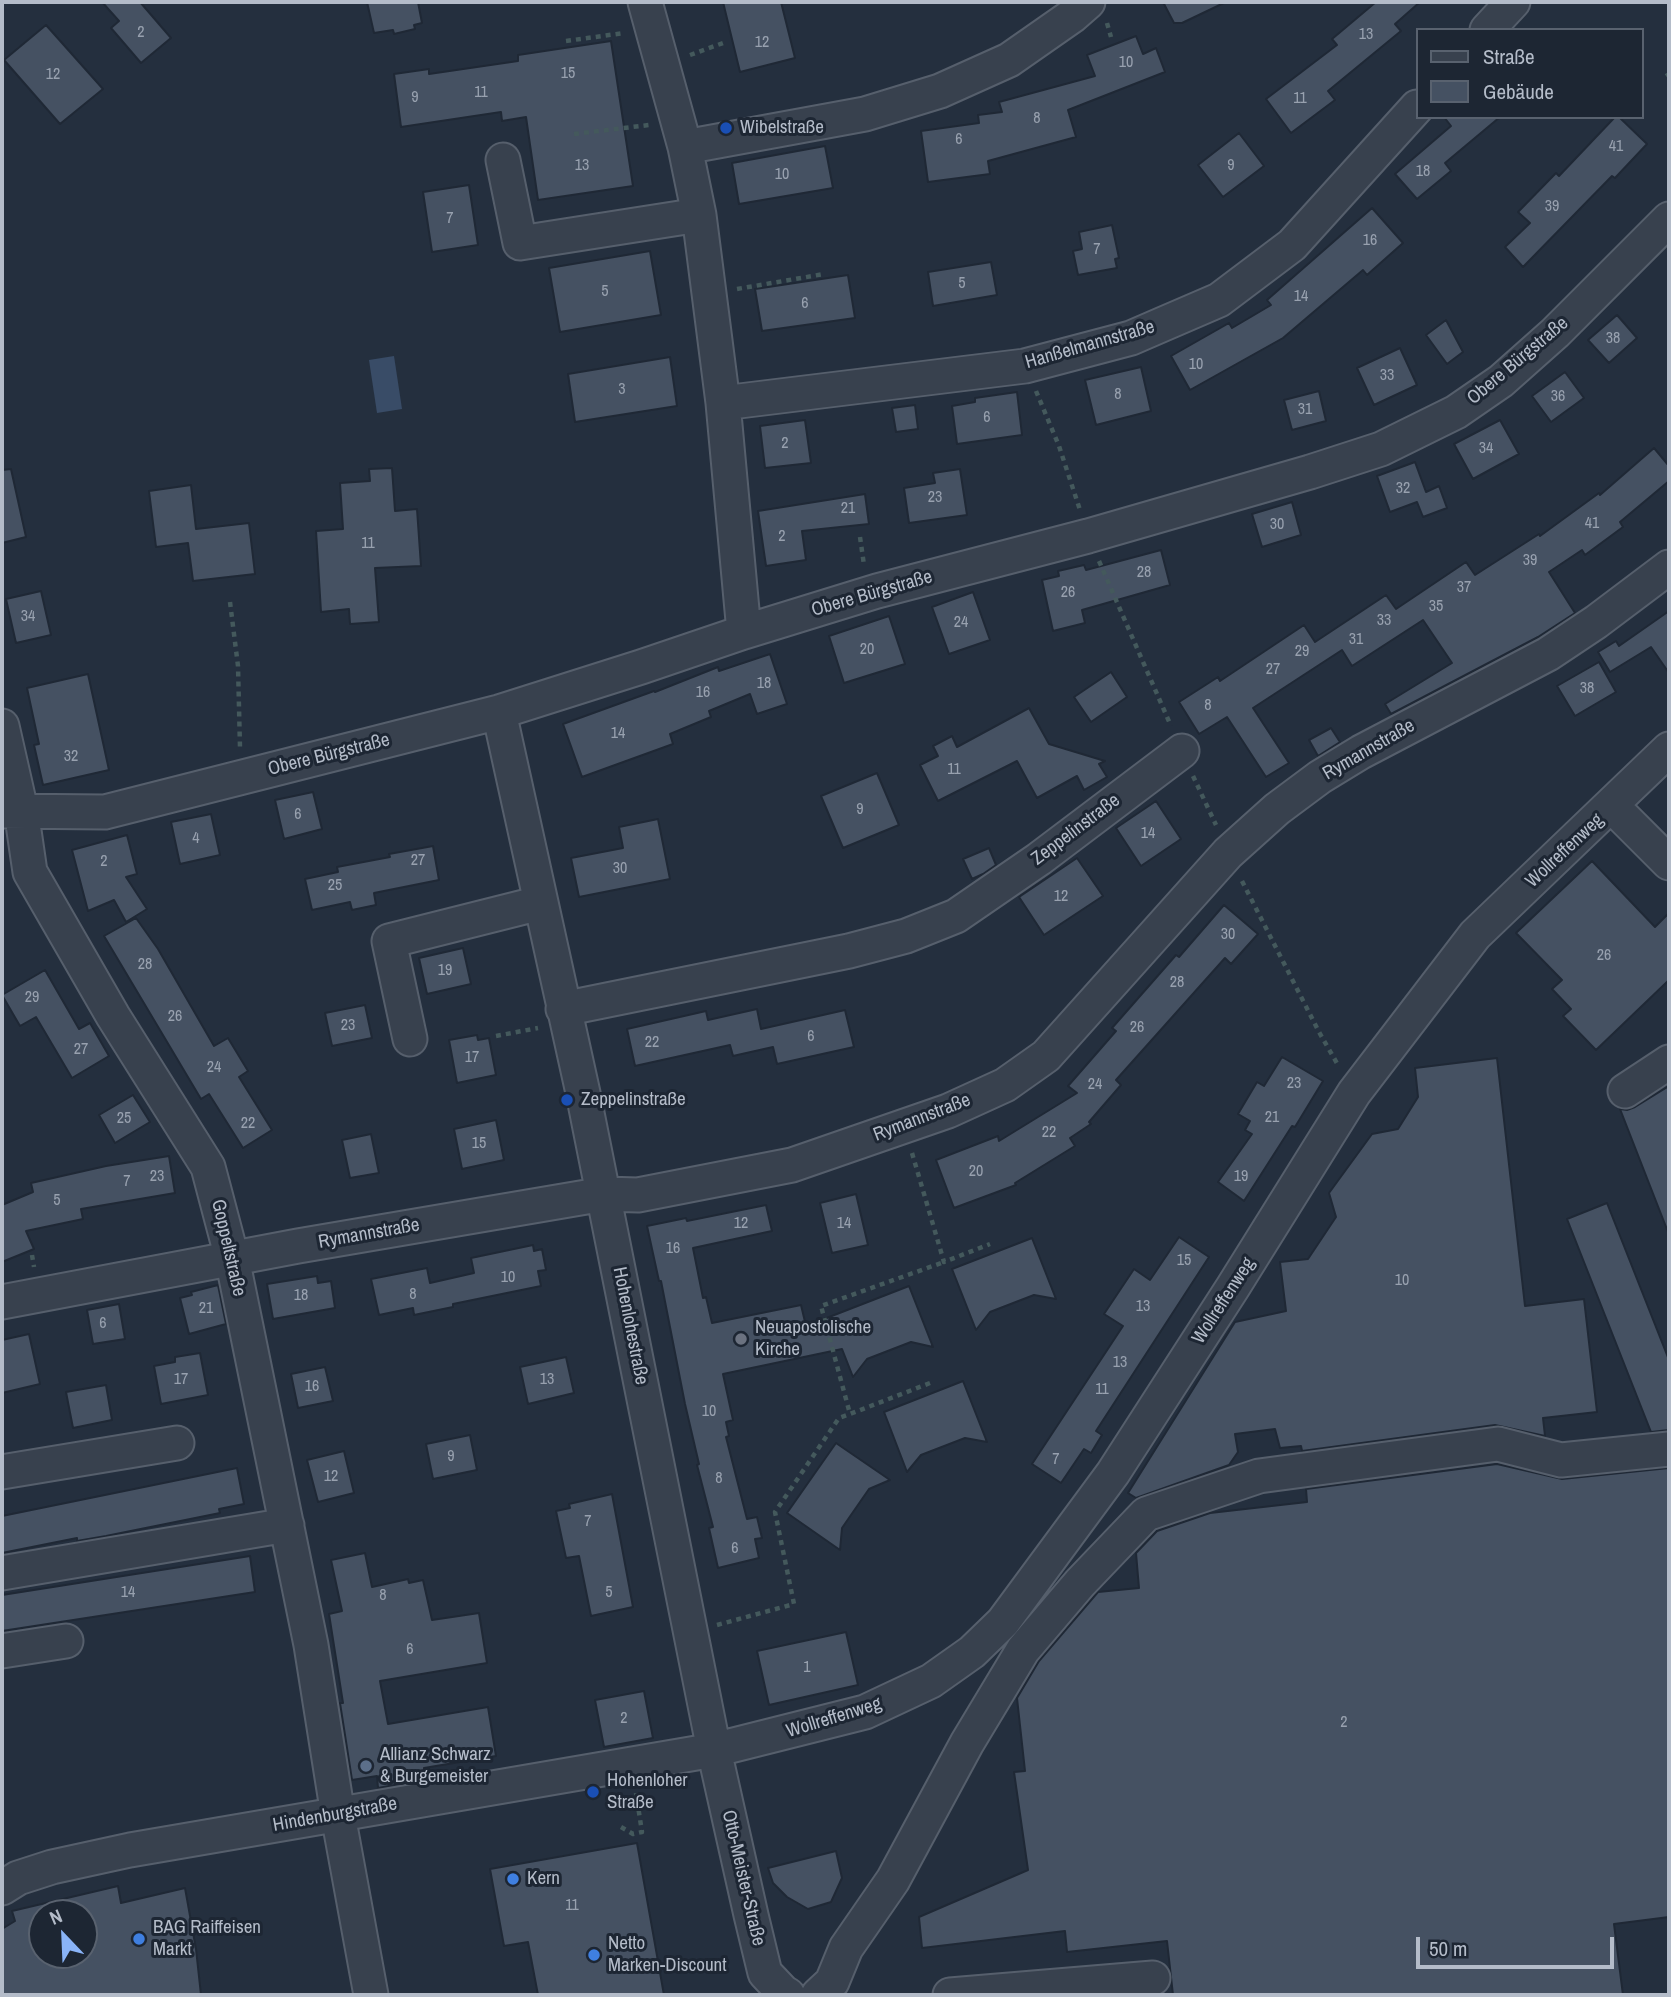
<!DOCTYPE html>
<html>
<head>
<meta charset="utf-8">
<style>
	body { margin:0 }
	#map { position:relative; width:1671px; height:1997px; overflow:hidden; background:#242f3e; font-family:"Archivo Narrow",sans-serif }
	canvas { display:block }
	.frame { position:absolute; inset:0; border:4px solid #b4bcc9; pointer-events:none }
	.legend { position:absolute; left:1416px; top:28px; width:228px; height:91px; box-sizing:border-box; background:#1d2633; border:2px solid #59626f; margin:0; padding:9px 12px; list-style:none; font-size:21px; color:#b4bcc9 }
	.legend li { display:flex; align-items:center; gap:14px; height:35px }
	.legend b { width:35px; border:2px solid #59626f }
	.north { position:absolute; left:28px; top:1899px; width:70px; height:70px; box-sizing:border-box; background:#1d2633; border:2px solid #59626f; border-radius:50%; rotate:337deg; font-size:19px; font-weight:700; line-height:28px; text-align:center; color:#b4bcc9 }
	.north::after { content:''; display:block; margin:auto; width:24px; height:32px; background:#8ab4f8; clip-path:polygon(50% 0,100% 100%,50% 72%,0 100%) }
	.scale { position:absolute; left:1416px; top:1937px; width:198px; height:32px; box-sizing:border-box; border:4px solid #b4bcc9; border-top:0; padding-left:9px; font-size:21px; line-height:24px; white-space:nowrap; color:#b4bcc9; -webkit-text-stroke:5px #1d2633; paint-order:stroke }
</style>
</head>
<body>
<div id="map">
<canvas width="1671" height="1997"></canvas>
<div class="frame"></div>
<ul class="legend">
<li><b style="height:9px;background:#38414e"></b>Straße</li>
<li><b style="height:19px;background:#455162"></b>Gebäude</li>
</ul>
<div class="north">N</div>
<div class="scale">50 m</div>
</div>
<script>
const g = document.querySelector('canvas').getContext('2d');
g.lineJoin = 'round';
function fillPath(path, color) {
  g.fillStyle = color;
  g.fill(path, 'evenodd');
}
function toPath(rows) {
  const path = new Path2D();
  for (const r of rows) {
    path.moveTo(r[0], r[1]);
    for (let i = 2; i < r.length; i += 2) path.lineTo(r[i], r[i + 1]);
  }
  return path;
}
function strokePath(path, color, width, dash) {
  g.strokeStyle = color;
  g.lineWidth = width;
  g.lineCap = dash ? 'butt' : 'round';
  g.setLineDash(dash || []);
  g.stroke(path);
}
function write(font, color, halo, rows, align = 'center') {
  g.font = font + ' "Archivo Narrow",sans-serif';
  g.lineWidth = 6;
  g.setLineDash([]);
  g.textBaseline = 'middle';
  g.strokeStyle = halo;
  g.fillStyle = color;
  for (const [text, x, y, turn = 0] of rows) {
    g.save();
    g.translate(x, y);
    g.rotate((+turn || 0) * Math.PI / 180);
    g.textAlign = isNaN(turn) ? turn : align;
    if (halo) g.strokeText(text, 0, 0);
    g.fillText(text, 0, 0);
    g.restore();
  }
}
fillPath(toPath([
	[394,356,402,409,377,413,369,360]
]), '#394c67');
const building = toPath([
	[102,2,140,2,171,38,141,63,111,28,119,21,102,2],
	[367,2,418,2,422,23,414,25,415,29,394,34,393,30,374,33,367,2],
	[723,2,781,2,795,58,740,72,723,2],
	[1163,2,1226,2,1182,23,1174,23,1163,2],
	[1376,2,1420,2,1395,24,1401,31,1328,91,1335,100,1291,133,1266,99,1337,45,1332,39,1376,2],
	[46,25,103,89,60,124,4,60,46,25],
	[1136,36,1143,54,1156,48,1165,72,1068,110,1076,137,988,161,990,174,928,182,921,131,979,123,978,115,1002,112,999,102,1095,76,1087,55,1136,36],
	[611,41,633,186,538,200,526,117,502,121,501,112,401,127,394,74,429,69,429,74,518,61,518,55,611,41],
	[1444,117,1500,117,1445,163,1451,171,1417,199,1395,174,1451,126,1444,117],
	[1615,117,1619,117,1647,144,1615,178,1612,176,1523,267,1505,247,1530,223,1518,212,1556,173,1559,176,1615,117],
	[1239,133,1264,166,1223,197,1198,165,1239,133],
	[825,146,833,188,739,204,732,163,825,146],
	[469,185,478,245,432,252,423,192,469,185],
	[1372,208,1403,243,1367,275,1363,270,1283,338,1190,390,1171,356,1229,323,1232,328,1271,305,1267,300,1372,208],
	[1112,225,1119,258,1115,259,1117,268,1078,275,1073,251,1082,249,1079,232,1112,225],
	[650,251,661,315,560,332,549,268,650,251],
	[991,262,997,295,933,306,928,272,991,262],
	[848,275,855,318,762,331,755,289,848,275],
	[1617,315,1637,338,1609,363,1588,340,1617,315],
	[1446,320,1463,352,1447,364,1426,335,1446,320],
	[1400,348,1417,385,1374,405,1357,368,1400,348],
	[670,357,677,406,575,422,568,374,670,357],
	[1141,367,1151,411,1096,425,1085,380,1141,367],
	[1565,372,1584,398,1551,422,1532,396,1565,372],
	[1319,391,1326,421,1292,430,1284,400,1319,391],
	[1017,392,1022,435,957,444,952,406,975,402,975,398,1017,392],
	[915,405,918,429,896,432,892,408,915,405],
	[805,420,811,463,765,468,760,426,805,420],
	[1500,420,1519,454,1473,479,1454,444,1500,420],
	[1654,448,1669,466,1669,481,1620,522,1623,527,1585,555,1582,550,1549,572,1575,613,1538,637,1391,714,1385,704,1452,663,1423,620,1352,666,1342,650,1253,708,1289,763,1266,777,1227,717,1199,734,1179,702,1218,677,1220,681,1304,625,1315,642,1386,595,1396,609,1466,562,1475,575,1539,534,1540,536,1599,493,1600,495,1654,448],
	[1415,462,1426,492,1439,486,1447,508,1423,517,1417,502,1390,512,1377,476,1415,462],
	[392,468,395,511,417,509,421,566,375,568,379,622,350,624,349,609,321,612,316,531,343,529,340,483,370,481,369,469,392,468],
	[11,469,26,537,2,543,2,470,11,469],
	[960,469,967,515,909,523,904,488,935,483,933,473,960,469],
	[191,485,196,529,249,523,255,574,193,581,188,543,156,547,149,491,191,485],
	[865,494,869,524,802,531,806,560,766,566,758,511,865,494],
	[1292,502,1301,535,1262,547,1252,514,1292,502],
	[1161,550,1170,585,1082,610,1085,623,1053,631,1042,580,1059,576,1058,571,1084,565,1086,570,1161,550],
	[41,591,51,635,16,643,6,599,41,591],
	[973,592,990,640,949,654,932,607,973,592],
	[1669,611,1669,673,1651,647,1610,672,1598,652,1616,641,1619,646,1669,611],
	[889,616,905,664,844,683,829,636,889,616],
	[770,654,787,704,757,714,750,694,709,711,711,717,670,734,673,744,582,777,563,724,654,691,655,692,718,667,719,671,770,654],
	[1599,662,1616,692,1575,716,1557,686,1599,662],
	[1111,672,1127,697,1091,722,1074,697,1111,672],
	[88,674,109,770,43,785,34,745,39,744,27,688,88,674],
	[1029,708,1049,744,1105,761,1099,764,1107,777,1084,790,1077,776,1037,798,1017,761,938,801,920,765,938,756,933,746,952,736,957,747,1029,708],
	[1331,728,1340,742,1318,756,1309,740,1331,728],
	[877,773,899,825,843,848,821,796,877,773],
	[313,792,322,829,284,839,275,800,313,792],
	[1156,801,1181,839,1141,866,1116,828,1156,801],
	[211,814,220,855,180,864,171,822,211,814],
	[658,819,670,879,579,897,571,858,623,848,619,827,658,819],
	[127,835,137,874,126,877,147,909,126,922,114,900,88,911,72,850,127,835],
	[433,846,439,880,374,893,376,905,352,910,350,902,312,910,305,879,338,872,337,867,390,857,389,854,433,846],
	[989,848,996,865,983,874,972,879,963,859,989,848],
	[1077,858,1103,896,1044,935,1019,897,1077,858],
	[1592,861,1655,927,1669,913,1669,980,1596,1050,1563,1016,1571,1009,1552,989,1562,980,1516,933,1592,861],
	[1224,905,1258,934,1231,964,1225,958,1116,1080,1121,1085,1089,1122,1091,1124,1070,1138,1075,1146,1015,1183,1016,1185,954,1208,936,1160,998,1136,999,1141,1077,1093,1068,1086,1116,1031,1112,1028,1176,955,1179,957,1224,905],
	[136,918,158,949,214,1046,228,1038,248,1071,239,1077,272,1130,243,1148,209,1094,201,1099,104,936,136,918],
	[463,948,471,984,427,994,419,958,463,948],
	[45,970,79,1029,90,1023,109,1056,72,1078,36,1017,20,1026,2,995,45,970],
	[365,1005,372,1038,332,1046,325,1013,365,1005],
	[757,1009,761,1029,845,1010,854,1047,777,1064,773,1047,733,1056,730,1045,635,1066,627,1029,706,1011,708,1020,757,1009],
	[477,1035,478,1040,489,1038,496,1075,457,1083,449,1040,477,1035],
	[1282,1057,1323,1081,1295,1127,1292,1126,1244,1201,1218,1182,1252,1134,1245,1130,1250,1121,1238,1114,1257,1082,1264,1086,1282,1057],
	[1497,1058,1525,1306,1584,1299,1597,1412,1543,1418,1545,1436,1495,1425,1302,1451,1301,1446,1280,1448,1275,1429,1235,1434,1238,1452,1229,1465,1136,1498,1128,1493,1235,1322,1286,1311,1280,1262,1308,1259,1336,1217,1329,1193,1372,1134,1398,1129,1418,1097,1415,1068,1497,1058],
	[1669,1086,1669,1231,1668,1232,1620,1109,1627,1110,1635,1107,1669,1086],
	[133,1095,150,1122,115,1143,99,1115,133,1095],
	[496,1120,504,1160,462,1169,454,1129,496,1120],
	[371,1134,379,1173,350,1178,342,1140,371,1134],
	[169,1156,175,1193,81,1209,83,1219,26,1231,34,1249,2,1262,2,1205,33,1192,31,1183,106,1166,169,1156],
	[856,1194,868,1245,832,1253,820,1203,856,1194],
	[1607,1203,1669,1360,1669,1430,1651,1432,1567,1219,1607,1203],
	[766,1205,772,1231,693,1248,703,1298,706,1297,712,1323,801,1305,806,1326,909,1286,933,1347,911,1342,867,1359,853,1377,842,1349,723,1374,733,1420,726,1422,729,1436,726,1437,747,1519,757,1517,762,1538,755,1539,759,1558,718,1568,709,1528,713,1527,697,1465,699,1464,685,1404,661,1281,659,1281,647,1226,686,1218,687,1221,766,1205],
	[1179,1237,1209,1257,1096,1431,1102,1435,1091,1453,1084,1449,1061,1483,1032,1464,1123,1326,1104,1314,1134,1269,1150,1280,1179,1237],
	[1032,1238,1056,1299,1034,1295,990,1312,976,1330,952,1269,1032,1238],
	[533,1245,534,1251,542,1249,546,1270,538,1271,541,1286,453,1304,453,1307,414,1315,413,1308,379,1315,371,1279,427,1268,430,1283,474,1273,471,1258,533,1245],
	[317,1276,318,1283,331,1281,335,1308,273,1319,267,1284,317,1276],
	[218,1285,226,1324,189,1334,180,1298,192,1295,191,1292,218,1285],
	[119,1304,125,1339,93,1344,87,1310,119,1304],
	[29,1334,40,1384,2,1393,2,1340,29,1334],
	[200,1353,208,1395,161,1404,154,1366,175,1362,175,1357,200,1353],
	[566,1357,574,1393,528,1404,520,1367,566,1357],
	[325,1367,333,1401,298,1408,291,1374,325,1367],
	[963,1381,987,1442,965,1438,921,1455,907,1472,884,1412,963,1381],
	[106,1385,112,1420,73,1428,66,1392,106,1385],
	[470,1435,477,1470,433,1479,426,1444,470,1435],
	[836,1443,890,1480,869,1489,842,1528,840,1550,787,1513,836,1443],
	[344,1451,354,1493,318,1502,307,1460,344,1451],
	[1497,1464,1562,1479,1669,1468,1669,1917,1614,1924,1623,1995,1173,1995,1167,1941,1067,1952,1065,1931,922,1948,919,1917,1028,1870,1014,1772,1025,1771,1017,1698,1039,1661,1098,1592,1139,1588,1136,1553,1157,1531,1210,1513,1307,1502,1306,1489,1497,1464],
	[237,1468,244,1504,219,1509,220,1513,106,1536,77,1541,77,1538,2,1553,2,1516,237,1468],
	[612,1494,633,1607,591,1616,579,1556,566,1558,556,1511,570,1508,569,1504,612,1494],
	[365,1553,372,1587,408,1579,409,1583,423,1580,432,1620,479,1613,487,1663,380,1681,388,1724,488,1707,496,1756,424,1768,426,1780,400,1784,378,1788,377,1776,352,1780,340,1703,343,1703,329,1614,342,1611,331,1560,365,1553],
	[250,1556,255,1592,2,1631,2,1595,250,1556],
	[846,1632,858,1685,769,1705,757,1651,846,1632],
	[644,1691,653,1738,604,1747,595,1700,644,1691],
	[637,1843,664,1995,538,1995,528,1942,504,1946,490,1869,637,1843],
	[836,1851,842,1878,831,1902,808,1909,787,1897,773,1883,768,1868,836,1851],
	[118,1886,121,1903,185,1888,196,1949,201,1995,2,1995,2,1929,15,1921,12,1911,118,1886],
	[42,1913,84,1913,84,1955,42,1955,42,1913]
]);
fillPath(building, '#455162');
strokePath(building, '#1f2835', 2);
const minor = toPath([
	[645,2,685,147,699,215,723,403,744,632],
	[1487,30,1513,2],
	[685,147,865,114,940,91,1009,60,1072,16,1088,2],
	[503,160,520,243,699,215],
	[723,403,1025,366,1131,338,1161,325,1219,300,1292,245,1417,107],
	[499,712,583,1093,714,1750,751,1915,765,1973,783,1992,788,1995],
	[2,726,21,810,30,872,113,1016,208,1167,232,1258,311,1645,338,1815,371,1995],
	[1612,806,1669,863],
	[2,811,105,812,499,712,641,667,744,632,877,591,1088,536,1310,472,1381,449,1456,412,1501,381,1555,333,1669,219],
	[563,1009,849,951,906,936,956,916,1039,859,1182,751],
	[410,1039,389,941,540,903],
	[1625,1091,1669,1062],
	[2,1302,298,1246,604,1194,638,1195,792,1165,948,1111,1005,1085,1046,1056,1228,853,1277,809,1320,777,1361,752,1548,654,1596,622,1669,567],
	[2,1472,177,1443],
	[2,1573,287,1525],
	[2,1651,66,1641],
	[2,1888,18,1878,52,1867,130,1850,714,1750,865,1712,931,1681,972,1652,1003,1622,1113,1473,1233,1287,1354,1093,1475,935,1669,749],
	[818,1995,832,1982,846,1948,893,1880,967,1743,1023,1650,1080,1583,1146,1514,1259,1476,1498,1444,1561,1460,1669,1449],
	[950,1995,1153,1978]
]);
strokePath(minor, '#565f6c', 37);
strokePath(toPath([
	[1107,23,1111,37],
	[566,41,624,33],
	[690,55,723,43],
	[1666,76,1669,74],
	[574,134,649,125],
	[737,289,824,274],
	[1036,391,1059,446,1080,510],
	[860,537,864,565],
	[1099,561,1171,726],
	[230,602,238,666,240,748],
	[1193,776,1216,825],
	[1242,881,1319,1032,1338,1065],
	[496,1036,538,1028],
	[912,1153,944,1262,990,1244],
	[32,1255,34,1267],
	[930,1383,850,1414,821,1306,944,1262],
	[717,1625,794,1604,775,1512,839,1418,850,1414],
	[621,1827,633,1834,642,1832,636,1793]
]), '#44595c', 4.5, [5, 5]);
strokePath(minor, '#38414e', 33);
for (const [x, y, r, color] of [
	[726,128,7,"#1a4fb4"],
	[567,1100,7,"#1a4fb4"],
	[741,1339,7,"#6b7280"],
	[366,1766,7,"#5c6f8a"],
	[593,1792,7,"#1a4fb4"],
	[513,1879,7,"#3f7fe0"],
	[139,1939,7,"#3f7fe0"],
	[594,1955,7,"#3f7fe0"]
]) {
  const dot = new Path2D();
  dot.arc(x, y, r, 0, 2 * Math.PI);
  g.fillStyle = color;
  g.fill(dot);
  strokePath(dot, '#1d2633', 2.5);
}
write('16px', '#98a1af', null, [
	["2",141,33],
	["13",1366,35],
	["12",762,43],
	["10",1126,63],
	["15",568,74],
	["12",53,75],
	["11",481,93],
	["9",415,98],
	["11",1300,99],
	["8",1037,119],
	["6",959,140],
	["41",1616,147],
	["13",582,166],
	["9",1231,166],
	["18",1423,172],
	["10",782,175],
	["39",1552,207],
	["7",450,219],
	["16",1370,241],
	["7",1097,250],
	["5",962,284],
	["5",605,292],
	["14",1301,297],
	["6",805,304],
	["38",1613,339],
	["10",1196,365],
	["33",1387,376],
	["3",622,390],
	["8",1118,395],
	["36",1558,397],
	["31",1305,410],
	["6",987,418],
	["2",785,444],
	["34",1486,449],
	["32",1403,489],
	["23",935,498],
	["21",848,509],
	["41",1592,524],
	["30",1277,525],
	["2",782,537],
	["11",368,544],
	["39",1530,561],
	["28",1144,573],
	["37",1464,588],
	["26",1068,593],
	["35",1436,607],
	["34",28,617],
	["33",1384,621],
	["24",961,623],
	["31",1356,640],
	["20",867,650],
	["29",1302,652],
	["27",1273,670],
	["18",764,684],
	["38",1587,689],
	["16",703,693],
	["8",1208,706],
	["14",618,734],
	["32",71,757],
	["11",954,770],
	["9",860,810],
	["6",298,815],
	["14",1148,834],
	["4",196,839],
	["27",418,861],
	["2",104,862],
	["30",620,869],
	["25",335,886],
	["12",1061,897],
	["30",1228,935],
	["26",1604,956],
	["28",145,965],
	["19",445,971],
	["28",1177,983],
	["29",32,998],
	["26",175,1017],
	["23",348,1026],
	["26",1137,1028],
	["6",811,1037],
	["22",652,1043],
	["27",81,1050],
	["17",472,1058],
	["24",214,1068],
	["23",1294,1084],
	["24",1095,1085],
	["21",1272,1118],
	["25",124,1119],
	["22",248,1124],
	["22",1049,1133],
	["15",479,1144],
	["20",976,1172],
	["23",157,1177],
	["19",1241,1177],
	["7",127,1182],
	["5",57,1201],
	["12",741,1224],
	["14",844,1224],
	["16",673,1249],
	["15",1184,1261],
	["10",508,1278],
	["10",1402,1281],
	["8",413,1295],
	["18",301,1296],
	["13",1143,1307],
	["21",206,1309],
	["6",103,1324],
	["13",1120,1363],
	["17",181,1380],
	["13",547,1380],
	["16",312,1387],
	["11",1102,1390],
	["10",709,1412],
	["9",451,1457],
	["7",1056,1460],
	["12",331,1477],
	["8",719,1479],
	["7",588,1522],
	["6",735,1549],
	["14",128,1593],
	["5",609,1593],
	["8",383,1596],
	["6",410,1650],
	["1",807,1668],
	["2",624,1719],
	["2",1344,1723],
	["11",572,1906]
]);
write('19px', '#b4bcc9', '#1d2633', [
	["Wibelstraße",740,128],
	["Zeppelinstraße",581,1100],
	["Neuapostolische",755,1328],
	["Kirche",755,1350],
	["Allianz Schwarz",380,1755],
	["& Burgemeister",380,1777],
	["Hohenloher",607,1781],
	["Straße",607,1803],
	["Kern",527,1879],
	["BAG Raiffeisen",153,1928],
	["Markt",153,1950],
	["Netto",608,1944],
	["Marken-Discount",608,1966]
], 'left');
write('19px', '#b4bcc9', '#1d2633', [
	["Hanßelmannstraße",1090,345,-16],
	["Obere Bürgstraße",1518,361,-40],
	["Obere Bürgstraße",872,594,-16],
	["Rymannstraße",1369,750,-30],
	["Obere Bürgstraße",329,755,-14],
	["Zeppelinstraße",1076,830,-37],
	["Wollreffenweg",1565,851,-43],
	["Rymannstraße",922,1118,-21],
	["Rymannstraße",369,1234,-10],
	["Goppeltstraße",228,1248,77],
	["Wollreffenweg",1224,1301,-57],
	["Hohenlohestraße",630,1326,79],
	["Wollreffenweg",834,1718,-17],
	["Hindenburgstraße",335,1815,-10],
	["Otto-Meister-Straße",743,1878,77]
]);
</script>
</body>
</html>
